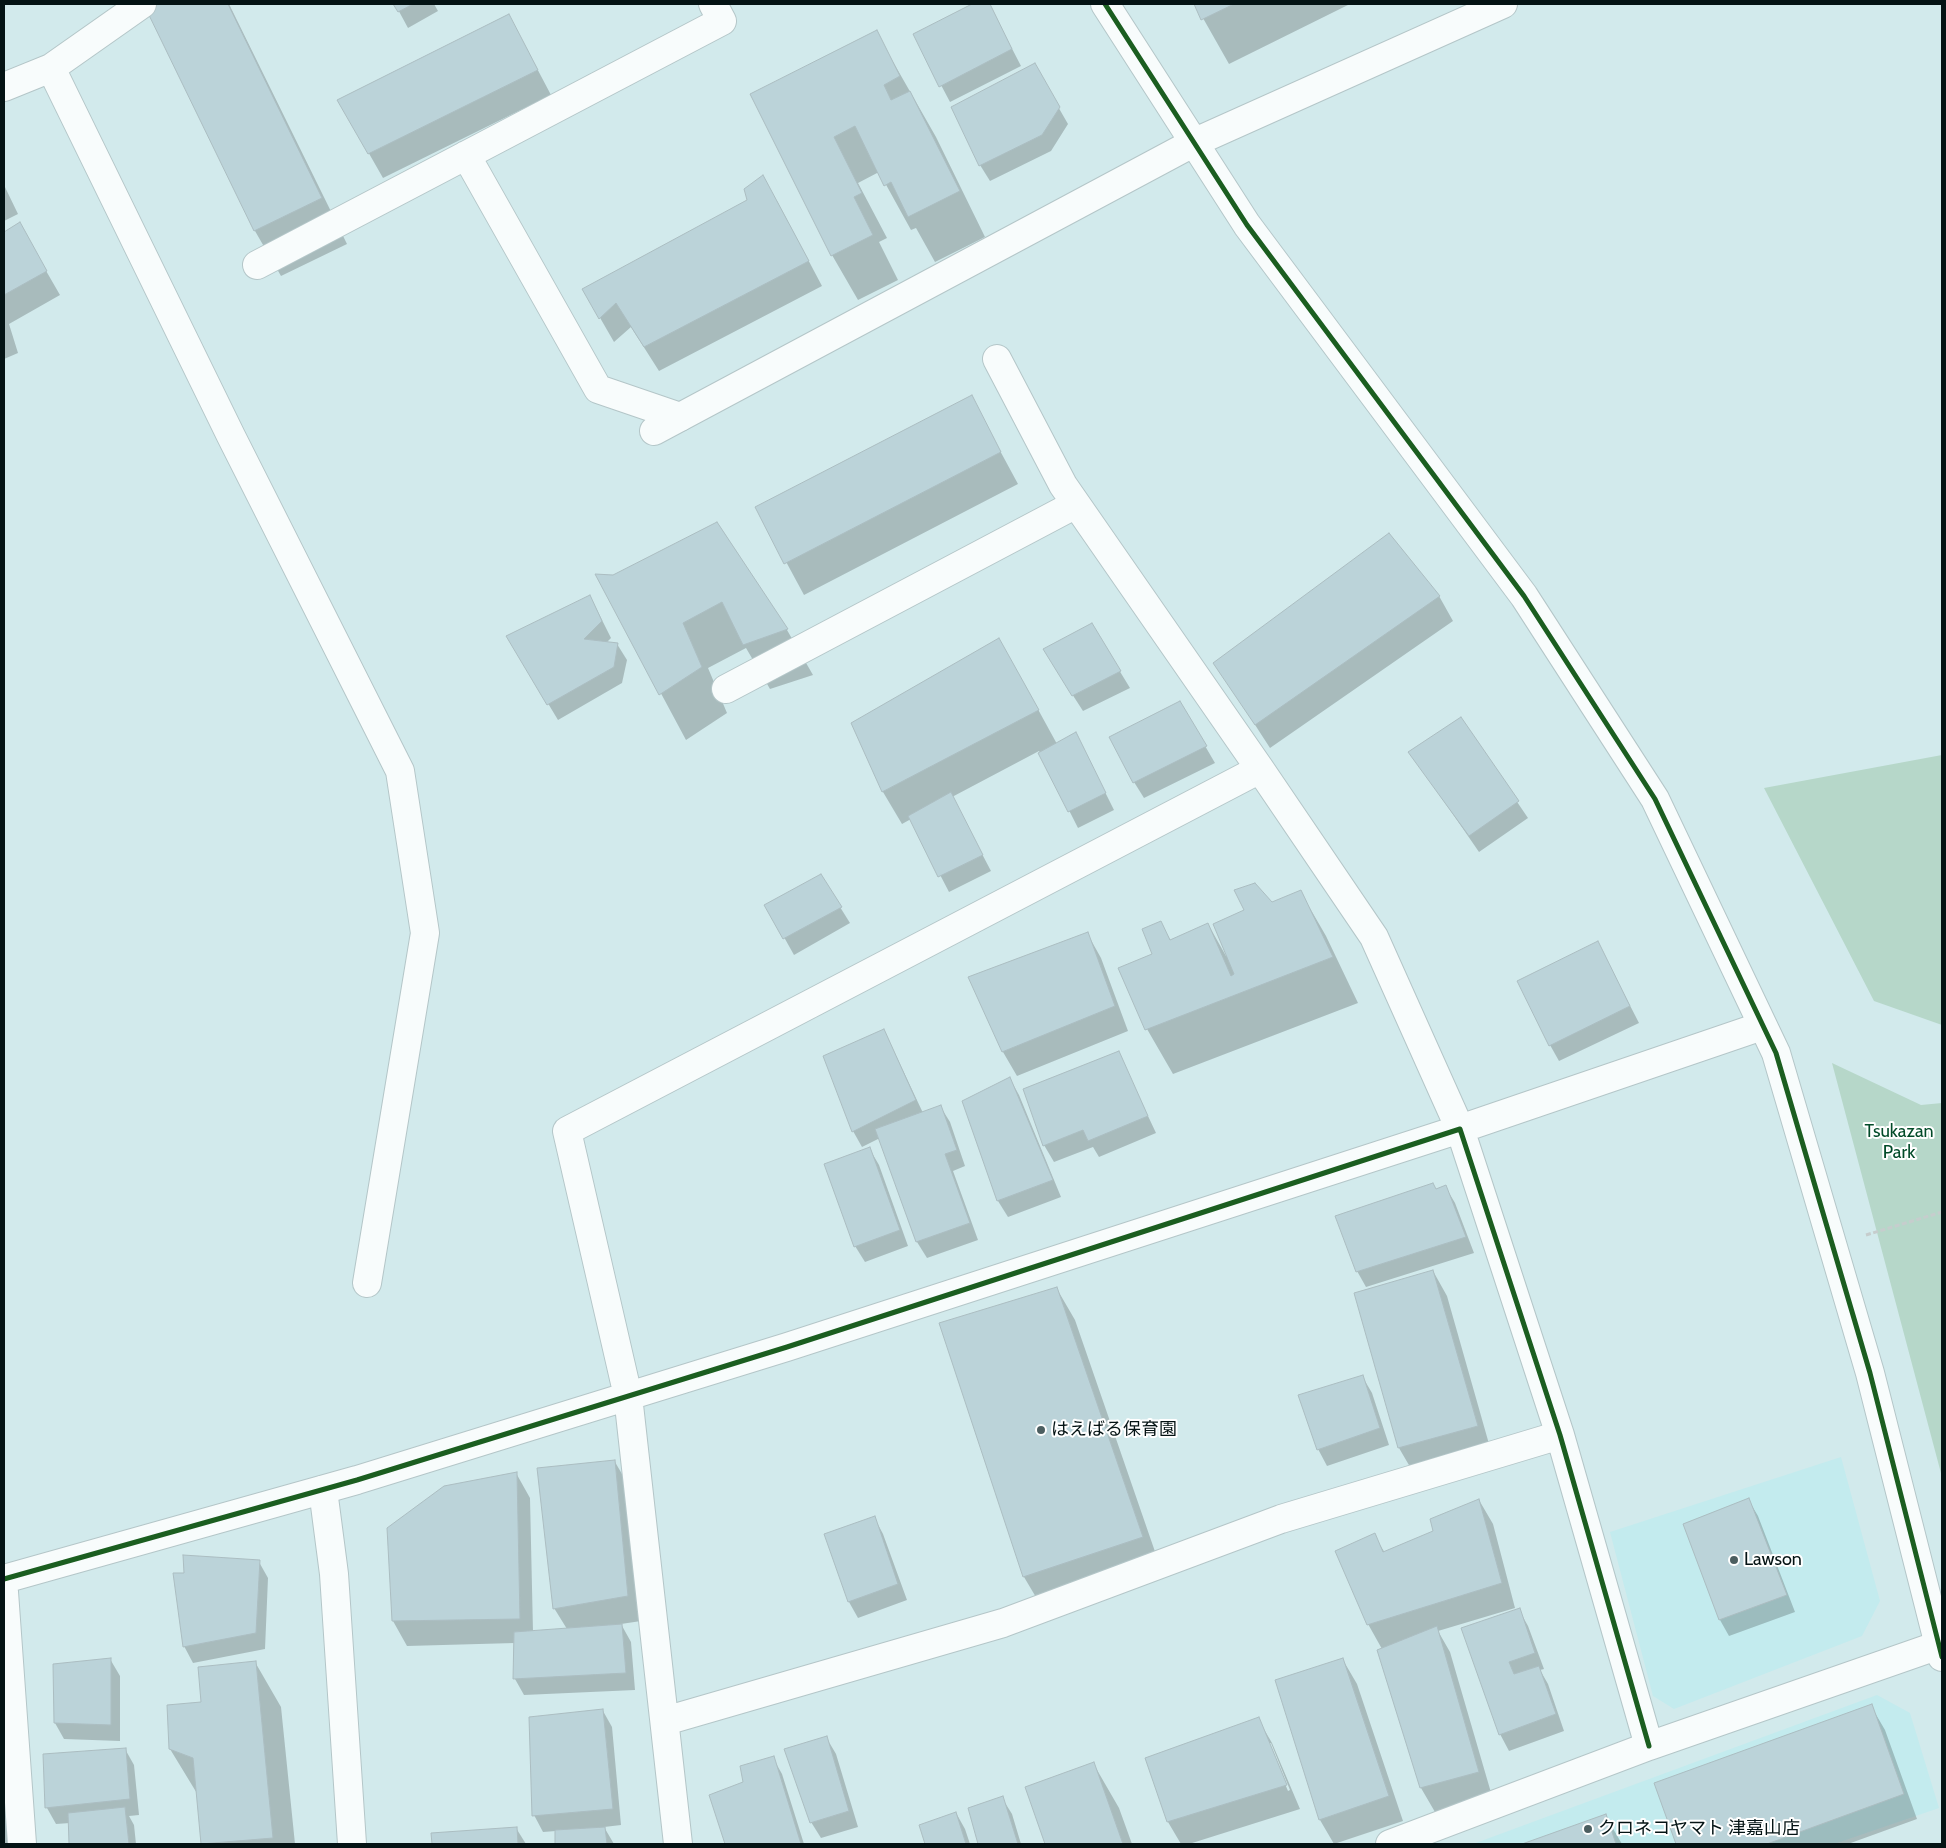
<!DOCTYPE html>
<html>
<head>
<meta charset="utf-8">
<style>
	body { margin:0 }
	#map { position:relative; width:1946px; height:1848px; overflow:hidden; background:#d2eaec; font-family:Cabin,sans-serif }
	canvas { display:block }
	.frame { position:absolute; inset:0; border:5px solid #041314; pointer-events:none }
</style>
</head>
<body>
<div id="map">
<canvas width="1946" height="1848"></canvas>
<div class="frame"></div>
</div>
<script>
const g = document.querySelector('canvas').getContext('2d');
g.lineJoin = 'round';
function fillPath(path, color) {
  g.fillStyle = color;
  g.fill(path, 'evenodd');
}
function toPath(rows) {
  const path = new Path2D();
  for (const r of rows) {
    path.moveTo(r[0], r[1]);
    for (let i = 2; i < r.length; i += 2) path.lineTo(r[i], r[i + 1]);
  }
  return path;
}
function strokePath(path, color, width, dash) {
  g.strokeStyle = color;
  g.lineWidth = width;
  g.lineCap = dash ? 'butt' : 'round';
  g.setLineDash(dash || []);
  g.stroke(path);
}
function write(font, color, halo, rows, align = 'center') {
  g.font = font + ' Cabin,"Noto Sans JP",sans-serif';
  g.lineWidth = 4;
  g.setLineDash([]);
  g.textBaseline = 'middle';
  g.strokeStyle = halo;
  g.fillStyle = color;
  for (const [text, x, y, turn = 0] of rows) {
    g.save();
    g.translate(x, y);
    g.rotate((+turn || 0) * Math.PI / 180);
    g.textAlign = isNaN(turn) ? turn : align;
    if (halo) g.strokeText(text, 0, 0);
    g.fillText(text, 0, 0);
    g.restore();
  }
}
fillPath(toPath([
	[1841,1457,1880,1601,1862,1636,1674,1709,1653,1696,1610,1532],
	[1877,1695,1910,1713,1939,1808,1834,1844,1473,1844]
]), '#c3ebee');
fillPath(toPath([
	[1942,755,1942,1025,1874,1001,1764,788],
	[1832,1063,1921,1105,1942,1103,1942,1477]
]), '#b6d7c9');
fillPath(toPath([
	[159,4,229,4,347,244,281,276,255,231,147,9],
	[395,4,434,4,438,11,408,28],
	[974,4,989,4,1021,66,950,102,914,34],
	[1195,4,1350,4,1229,64],
	[876,32,936,137,985,237,935,262,916,228,911,230,879,172,858,183,887,238,879,242,898,280,858,300,832,255,752,94],
	[522,40,551,95,383,178,339,101],
	[1034,65,1068,124,1051,151,990,181,980,165],
	[4,185,18,214,4,221],
	[777,201,822,286,659,371,631,327,614,342,584,290],
	[19,224,60,295,9,324,18,353,4,359,4,233],
	[971,397,1018,484,804,595,757,508],
	[717,523,787,630,813,675,770,689,746,648,708,668,727,713,686,740,598,576,613,576],
	[590,596,611,638,606,643,617,644,627,660,622,683,558,720,508,637],
	[1439,596,1453,621,1270,748,1215,663],
	[1091,624,1130,688,1083,711,1054,666],
	[1017,671,1057,744,1076,734,1114,810,1078,828,1039,751,952,797,991,871,949,892,911,819,902,824,883,792,852,723],
	[1180,703,1215,763,1144,798,1134,782],
	[1460,718,1528,818,1479,852,1410,752],
	[1300,891,1326,936,1358,1003,1173,1074,1147,1029,1120,969,1154,954,1160,922,1171,941,1208,924,1226,956,1271,903],
	[766,905,840,907,850,923,794,955],
	[1087,933,1101,958,1128,1031,1017,1076,1003,1052],
	[1598,943,1639,1023,1559,1061,1550,1045],
	[884,1030,923,1113,940,1106,950,1122,965,1166,953,1171,978,1240,927,1258,917,1242,880,1138,862,1147,853,1131],
	[1118,1052,1156,1133,1099,1157,1093,1147,1054,1162,1044,1145,1024,1089],
	[1010,1079,1019,1095,1061,1197,1008,1217,998,1201,963,1101],
	[869,1148,879,1165,908,1246,865,1262,855,1246],
	[1445,1186,1455,1203,1474,1253,1366,1287,1357,1271,1436,1191],
	[1433,1271,1447,1296,1491,1451,1413,1472,1399,1448,1355,1293],
	[1057,1289,1075,1320,1161,1569,1043,1609,1024,1577,941,1324],
	[1362,1376,1372,1393,1389,1445,1327,1466,1318,1449],
	[615,1462,629,1486,641,1621,621,1624,631,1642,635,1690,524,1695,515,1679,515,1643,407,1646,393,1621,388,1529,516,1473,530,1498,533,1632,567,1629,554,1608],
	[1748,1499,1758,1516,1795,1612,1729,1636,1720,1620,1684,1524],
	[1479,1500,1493,1524,1515,1608,1438,1631,1450,1652,1492,1796,1435,1812,1421,1788,1382,1649,1368,1624,1374,1535,1385,1553,1435,1531],
	[874,1517,883,1534,907,1600,858,1618,849,1602,825,1535],
	[259,1562,268,1578,265,1649,193,1663,184,1646,185,1574],
	[1519,1610,1528,1626,1544,1669,1540,1670,1548,1684,1564,1731,1509,1751,1500,1734,1463,1629],
	[110,1659,120,1676,120,1741,64,1739,55,1723],
	[1343,1660,1357,1684,1403,1821,1334,1844,1320,1820,1276,1681],
	[255,1662,281,1707,295,1844,203,1844,198,1795,170,1749,203,1703],
	[1871,1706,1885,1730,1917,1819,1848,1844,1677,1844,1656,1784],
	[603,1711,612,1727,621,1825,604,1827,614,1844,556,1844,556,1831,543,1832,534,1815],
	[1258,1719,1272,1743,1300,1809,1189,1844,1181,1844,1168,1822,1146,1759],
	[1268,1743,1271,1743,1290,1790,1288,1791],
	[826,1737,836,1754,858,1827,821,1838,811,1822],
	[125,1749,134,1765,139,1815,129,1816,134,1825,136,1844,71,1844,70,1823,56,1824,47,1808,45,1755],
	[773,1758,782,1774,804,1844,727,1844,711,1796,744,1783],
	[1093,1763,1119,1808,1132,1844,1047,1844,1027,1787],
	[1002,1798,1012,1814,1021,1844,980,1844,969,1809],
	[4,1799,9,1844,4,1844],
	[956,1813,965,1829,970,1844,927,1844,920,1826],
	[1605,1815,1622,1844,1526,1844],
	[516,1828,526,1844,433,1844,433,1835]
]), '#0003');
const building = toPath([
	[156,4,228,4,322,198,254,231,146,9,156,4],
	[393,4,413,4,398,12,393,4],
	[972,4,990,4,1012,49,939,87,913,34,972,4],
	[1194,4,1234,4,1201,20,1194,4],
	[509,14,538,70,368,154,337,100,509,14],
	[877,30,900,76,884,85,891,100,910,91,960,191,908,217,891,182,884,186,855,126,834,137,862,193,854,197,873,235,831,256,750,94,877,30],
	[1035,63,1060,107,1042,135,979,166,951,107,1035,63],
	[763,175,809,261,644,347,616,303,599,319,582,289,747,200,744,189,763,175],
	[20,222,47,271,4,295,4,232,20,222],
	[972,395,1001,452,784,564,755,507,972,395],
	[717,522,788,629,743,645,722,602,683,623,702,667,659,695,595,574,613,575,717,522],
	[1389,533,1440,596,1255,725,1213,663,1389,533],
	[590,595,602,621,584,639,618,643,614,667,547,705,506,636,590,595],
	[1092,623,1121,671,1072,696,1043,649,1092,623],
	[999,638,1039,710,882,792,851,723,999,638],
	[1180,701,1207,746,1133,783,1109,737,1180,701],
	[1461,717,1519,801,1469,836,1408,752,1461,717],
	[1076,732,1106,793,1068,812,1038,753,1076,732],
	[951,792,983,855,938,877,908,816,951,792],
	[821,874,842,907,783,939,764,905,821,874],
	[1255,883,1272,902,1301,890,1333,957,1145,1030,1118,968,1152,954,1142,929,1161,921,1170,940,1208,923,1231,976,1234,974,1213,924,1244,910,1234,890,1255,883],
	[1088,932,1115,1006,1002,1052,968,977,1088,932],
	[1598,941,1630,1006,1549,1046,1517,981,1598,941],
	[884,1029,916,1100,852,1132,823,1056,884,1029],
	[1119,1051,1148,1116,1088,1141,1083,1130,1043,1146,1023,1089,1119,1051],
	[1010,1077,1053,1180,997,1201,962,1101,1010,1077],
	[941,1105,957,1150,945,1154,970,1223,916,1242,875,1129,941,1105],
	[870,1147,900,1230,854,1247,824,1164,870,1147],
	[1433,1183,1436,1189,1446,1185,1466,1237,1356,1272,1335,1216,1433,1183],
	[1433,1270,1478,1426,1398,1448,1354,1293,1433,1270],
	[1057,1287,1143,1537,1023,1577,939,1323,1057,1287],
	[1363,1375,1380,1428,1317,1450,1298,1395,1363,1375],
	[615,1460,628,1596,553,1609,537,1468,615,1460],
	[517,1472,520,1619,392,1621,387,1528,444,1486,517,1472],
	[1749,1498,1787,1595,1719,1620,1683,1524,1749,1498],
	[1479,1499,1502,1583,1367,1625,1335,1551,1375,1533,1383,1552,1433,1531,1430,1519,1479,1499],
	[875,1516,898,1584,848,1602,824,1534,875,1516],
	[183,1555,260,1560,256,1633,183,1647,173,1573,184,1573,183,1555],
	[1520,1608,1535,1653,1509,1662,1514,1674,1539,1666,1556,1714,1499,1735,1461,1628,1520,1608],
	[622,1624,626,1673,513,1679,514,1632,622,1624],
	[1437,1626,1479,1772,1420,1788,1377,1650,1437,1626],
	[111,1658,111,1725,54,1723,53,1664,111,1658],
	[1343,1658,1389,1796,1319,1820,1275,1680,1343,1658],
	[256,1661,273,1838,201,1844,193,1758,169,1749,167,1705,201,1702,198,1667,256,1661],
	[1872,1704,1904,1794,1767,1844,1676,1844,1654,1783,1872,1704],
	[603,1709,613,1809,532,1816,529,1717,603,1709],
	[1259,1717,1287,1785,1167,1822,1145,1758,1259,1717],
	[827,1736,849,1811,810,1823,784,1749,827,1736],
	[126,1748,130,1799,45,1808,43,1754,126,1748],
	[774,1756,801,1844,725,1844,709,1795,743,1782,740,1766,774,1756],
	[1094,1762,1123,1844,1045,1844,1025,1787,1094,1762],
	[1003,1796,1018,1844,978,1844,968,1808,1003,1796],
	[125,1807,129,1844,69,1844,68,1813,125,1807],
	[956,1812,966,1844,925,1844,919,1825,956,1812],
	[1606,1814,1616,1844,1522,1844,1606,1814],
	[517,1827,518,1844,432,1844,431,1833,517,1827],
	[605,1827,607,1844,555,1844,555,1830,605,1827]
]);
fillPath(building, '#bbd3d9');
strokePath(building, '#abbdc1', 1);
const minor = toPath([
	[51,68,231,436,400,771,425,933,367,1283],
	[4,87,51,68,142,4],
	[466,155,598,389,680,417],
	[257,265,722,21,713,4],
	[997,359,1063,485,1260,769,1374,937,1460,1129,1762,1026],
	[726,689,1076,504],
	[4,1579,357,1480,787,1347,1460,1129,1560,1435,1649,1746],
	[4,1592,22,1844],
	[665,1721,1003,1623,1281,1519,1560,1435],
	[678,1844,628,1396,567,1131,1260,769],
	[1390,1844,1649,1746,1939,1645]
]);
const tertiary = toPath([
	[1105,4,1247,225,1524,596,1655,799,1776,1053,1870,1373,1942,1657],
	[654,431,1193,143,1503,4],
	[323,1490,334,1574,352,1844]
]);
strokePath(minor, '#b4c6c8', 30);
strokePath(tertiary, '#b4c6c8', 30);
strokePath(toPath([
	[1866,1235,1942,1212]
]), '#c6cdcd', 3, [5, 2.5]);
strokePath(minor, '#f8fcfc', 28);
strokePath(tertiary, '#f8fcfc', 28);
strokePath(toPath([
	[1105,4,1247,225,1524,596,1655,799,1776,1053,1870,1373,1942,1657],
	[4,1579,357,1480,787,1347,1460,1129,1560,1435,1649,1746]
]), '#1b5e20', 5);
for (const [x, y, r, color] of [
	[1041,1430,5,"#4c5e60"],
	[1734,1560,5,"#4c5e60"],
	[1588,1829,5,"#4c5e60"]
]) {
  const dot = new Path2D();
  dot.arc(x, y, r, 0, 2 * Math.PI);
  g.fillStyle = color;
  g.fill(dot);
  strokePath(dot, '#fff', 2);
}
write('18px', '#024b29', '#fff', [
	["Tsukazan",1899,1132],
	["Park",1899,1153]
]);
write('18px', '#041314', '#fff', [
	["はえばる保育園",1051,1430],
	["Lawson",1744,1560],
	["クロネコヤマト 津嘉山店",1598,1829]
], 'left');
</script>
</body>
</html>
